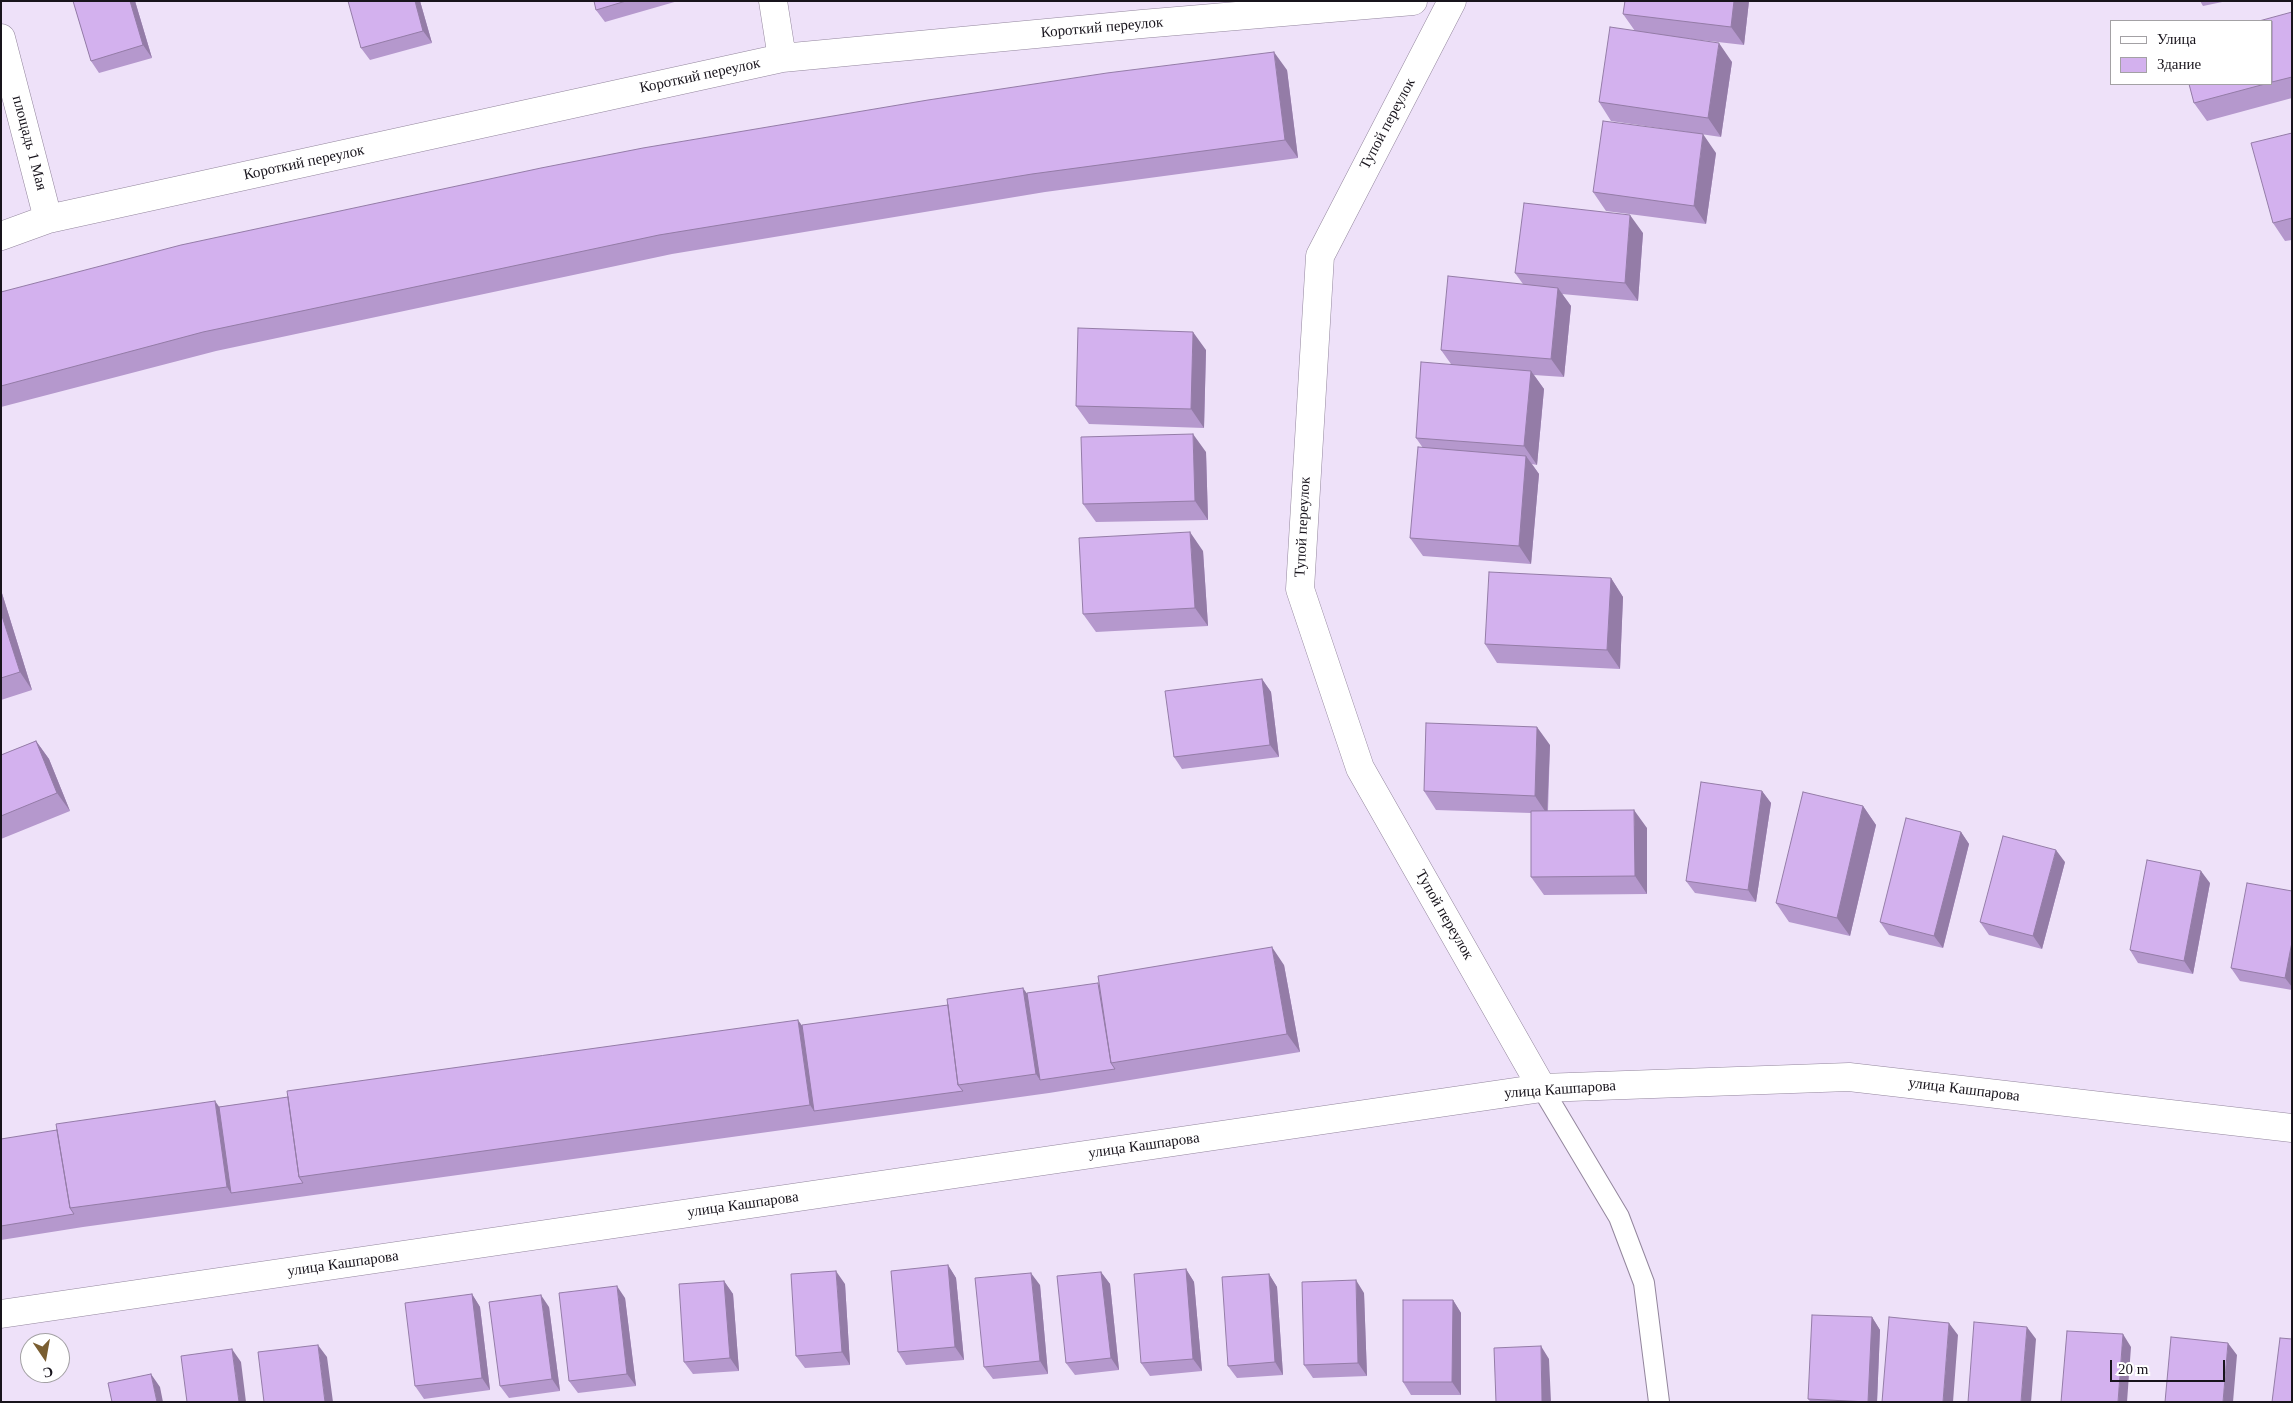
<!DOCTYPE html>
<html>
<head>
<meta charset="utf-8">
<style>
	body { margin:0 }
	#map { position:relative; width:2293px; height:1403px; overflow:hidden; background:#eee1f9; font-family:Georgia,serif }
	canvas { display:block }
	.frame { position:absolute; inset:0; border:2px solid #18141c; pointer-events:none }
	.legend { position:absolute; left:2110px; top:20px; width:162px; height:65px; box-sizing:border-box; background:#fff; border:1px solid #a3a1a4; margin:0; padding:6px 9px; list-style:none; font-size:15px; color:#18141c }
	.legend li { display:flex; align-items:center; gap:10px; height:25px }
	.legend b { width:25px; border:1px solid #a3a1a4 }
	.north { position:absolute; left:20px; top:1333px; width:50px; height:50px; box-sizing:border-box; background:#fff; border:1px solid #a3a1a4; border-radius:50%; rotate:168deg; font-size:14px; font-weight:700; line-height:20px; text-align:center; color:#18141c }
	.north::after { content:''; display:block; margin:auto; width:18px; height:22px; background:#7a5e31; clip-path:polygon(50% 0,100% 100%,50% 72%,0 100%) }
	.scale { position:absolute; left:2110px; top:1360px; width:115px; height:22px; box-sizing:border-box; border:2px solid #18141c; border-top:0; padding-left:6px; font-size:15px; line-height:18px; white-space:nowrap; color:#18141c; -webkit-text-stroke:4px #fff; paint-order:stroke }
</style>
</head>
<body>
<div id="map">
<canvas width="2293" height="1403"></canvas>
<div class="frame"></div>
<ul class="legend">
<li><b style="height:6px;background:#fff"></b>Улица</li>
<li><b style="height:14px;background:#d3b1ee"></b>Здание</li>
</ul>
<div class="north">С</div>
<div class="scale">20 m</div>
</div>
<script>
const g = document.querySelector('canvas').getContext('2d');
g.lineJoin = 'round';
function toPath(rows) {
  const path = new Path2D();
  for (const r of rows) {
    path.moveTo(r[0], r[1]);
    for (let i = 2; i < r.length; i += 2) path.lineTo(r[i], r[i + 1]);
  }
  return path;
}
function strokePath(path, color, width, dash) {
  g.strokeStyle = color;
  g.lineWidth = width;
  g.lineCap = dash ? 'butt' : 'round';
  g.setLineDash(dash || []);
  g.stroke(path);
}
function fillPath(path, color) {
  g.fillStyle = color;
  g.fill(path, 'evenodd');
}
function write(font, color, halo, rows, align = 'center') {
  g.font = font + ' Georgia,serif';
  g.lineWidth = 4;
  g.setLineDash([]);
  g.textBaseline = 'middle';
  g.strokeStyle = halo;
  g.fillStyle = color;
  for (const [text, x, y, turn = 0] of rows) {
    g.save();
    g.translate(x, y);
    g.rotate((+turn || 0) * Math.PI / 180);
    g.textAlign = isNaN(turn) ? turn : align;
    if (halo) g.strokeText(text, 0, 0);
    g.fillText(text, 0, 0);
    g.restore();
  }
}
const lane = toPath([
	[1542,1088,1619,1217,1644,1283,1659,1402]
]);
const street = toPath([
	[773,1,782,58],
	[1452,1,1320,256,1300,589,1360,768,1542,1088],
	[1,38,48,219],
	[1,236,48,219,782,58,1142,24,1413,1],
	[1,1314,1542,1088,1849,1077,2292,1128]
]);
strokePath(lane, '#93869d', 22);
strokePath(street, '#93869d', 29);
strokePath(lane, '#fff', 20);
strokePath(street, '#fff', 28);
fillPath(toPath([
	[73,1,135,1,152,58,99,73,91,61],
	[420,1,432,43,370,60,361,48],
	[594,1,678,1,605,22,596,10],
	[1625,1,1749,1,1744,45,1683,38,1732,62,1721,137,1611,121,1599,102,1635,31,1623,14],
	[2200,1,2227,1,2203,6],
	[2292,12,2292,98,2207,121,2194,103,2189,84,2272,84,2272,21],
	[1287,70,1298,158,1045,192,672,254,216,351,1,407,1,292],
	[2292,133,2292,240,2285,241,2273,223],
	[1716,153,1706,224,1606,211,1593,192],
	[1643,233,1638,301,1562,294,1571,306,1564,377,1534,375,1544,389,1537,465,1532,464,1539,474,1531,564,1423,556,1410,538,1423,448,1416,438,1451,364,1441,350,1523,284,1515,273],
	[1206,350,1204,428,1089,424,1076,406],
	[1206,452,1208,520,1096,522,1083,504],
	[1203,551,1208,626,1096,632,1083,614],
	[1611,578,1623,597,1620,669,1497,663,1485,644],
	[1,590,32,690,1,700],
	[1262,679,1271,692,1279,757,1182,769,1174,757],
	[36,741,49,759,70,811,1,839,1,755],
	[1550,745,1548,811,1647,828,1647,894,1544,895,1531,877,1531,813,1436,810,1424,791],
	[1762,791,1771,803,1756,902,1695,893,1686,881],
	[1863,806,1876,825,1850,936,1789,922,1776,903],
	[1961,832,1969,844,1943,948,1889,935,1880,922],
	[2065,862,2042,949,1989,935,1980,922],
	[2210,883,2193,974,2138,963,2130,950],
	[2292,891,2292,990,2240,981,2231,968],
	[1284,965,1300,1052,1124,1081,1049,1093,83,1227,1,1240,1,1139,219,1107,948,1005,1027,993],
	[948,1265,956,1278,964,1360,906,1365,898,1352],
	[1186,1269,1194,1282,1202,1371,1150,1376,1141,1363],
	[1101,1272,1110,1284,1119,1370,1075,1375,1066,1363],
	[1269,1274,1277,1287,1283,1375,1237,1378,1228,1366],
	[724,1281,733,1294,739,1371,693,1374,684,1362],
	[845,1284,850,1365,805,1368,796,1356],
	[1040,1285,1048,1374,993,1379,984,1367],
	[1364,1293,1367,1376,1313,1378,1304,1365],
	[472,1294,480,1307,490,1390,424,1399,415,1386],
	[625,1298,636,1386,578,1393,569,1381],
	[1453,1300,1461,1313,1461,1395,1411,1395,1403,1382],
	[549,1307,560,1391,509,1398,500,1386],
	[1872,1317,1880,1330,1877,1402,1811,1402,1808,1399]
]), '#b598cd');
fillPath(toPath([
	[130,1,135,1,152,58,143,45],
	[415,1,420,1,432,43,423,31],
	[1734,1,1749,1,1744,45,1731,27],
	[1719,43,1732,62,1721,137,1708,118],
	[1274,52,1287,70,1298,158,1285,140],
	[1703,134,1716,153,1706,224,1694,206],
	[1630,215,1643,233,1638,301,1625,283],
	[1558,288,1571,306,1564,377,1551,359],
	[1193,332,1206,350,1204,428,1191,409],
	[1531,371,1544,389,1537,465,1524,446],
	[1193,434,1206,452,1208,520,1195,501],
	[1526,456,1539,474,1531,564,1519,546],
	[1190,532,1203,551,1208,626,1195,608],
	[1611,578,1623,597,1620,669,1607,650],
	[1,590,32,690,20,672,1,613],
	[1262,679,1271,692,1279,757,1270,745],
	[1537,727,1550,745,1547,814,1535,796],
	[36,741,49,759,70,811,57,793],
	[1762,791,1771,803,1756,902,1748,890],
	[1863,806,1876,825,1850,936,1837,918],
	[1634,810,1647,828,1647,894,1635,876],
	[1961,832,1969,844,1943,948,1934,936],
	[2056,850,2065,862,2042,949,2033,936],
	[2201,871,2210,883,2193,974,2184,961],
	[2292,942,2292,987,2285,978],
	[1272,947,1284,965,1300,1052,1287,1034],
	[1023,988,1036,1006,1040,1080,1036,1074],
	[798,1020,811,1038,814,1111,810,1105],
	[215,1101,228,1119,231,1193,227,1187],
	[948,1265,956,1278,964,1360,955,1347],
	[1186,1269,1194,1282,1202,1371,1193,1359],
	[836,1271,845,1284,850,1365,842,1352],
	[1101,1272,1110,1284,1119,1370,1111,1358],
	[1031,1273,1040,1285,1048,1374,1040,1361],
	[1269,1274,1277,1287,1283,1375,1275,1362],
	[1356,1280,1364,1293,1367,1376,1358,1363],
	[724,1281,733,1294,739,1371,730,1358],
	[617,1286,625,1298,636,1386,627,1374],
	[472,1294,480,1307,490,1390,482,1378],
	[541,1295,549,1307,560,1391,552,1379],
	[1453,1300,1461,1313,1461,1395,1452,1382],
	[1872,1317,1880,1330,1877,1402,1868,1402],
	[1949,1323,1958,1335,1953,1402,1943,1402],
	[2027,1327,2036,1339,2031,1402,2021,1402],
	[2123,1334,2131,1347,2127,1402,2118,1402],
	[2228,1343,2237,1355,2233,1402,2223,1402],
	[318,1345,327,1357,333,1402,325,1402],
	[1541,1346,1549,1359,1551,1402,1542,1402],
	[232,1349,241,1362,246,1402,239,1402],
	[151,1374,160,1387,163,1402,157,1402]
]), '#947ca7');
const building = toPath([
	[73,1,130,1,143,45,91,61,73,1],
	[348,1,415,1,423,31,361,48,348,1],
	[594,1,626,1,596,10,594,1],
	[1625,1,1734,1,1731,27,1623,14,1625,1],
	[2292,12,2292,77,2272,82,2272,21,2259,21,2292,12],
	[1610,27,1719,43,1708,118,1599,102,1610,27],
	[1274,52,1285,140,1032,174,659,235,203,332,1,386,1,292,181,245,541,168,643,148,928,100,1107,73,1274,52],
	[2189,84,2265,84,2194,103,2189,84],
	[1603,121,1703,134,1694,206,1593,192,1603,121],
	[2292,133,2292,218,2273,223,2251,143,2292,133],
	[1524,203,1630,215,1625,283,1515,273,1524,203],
	[1448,276,1558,288,1551,359,1441,350,1448,276],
	[1078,328,1193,332,1191,409,1076,406,1078,328],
	[1421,362,1531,371,1524,446,1416,438,1421,362],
	[1193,434,1195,501,1083,504,1081,437,1193,434],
	[1418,447,1526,456,1519,546,1410,538,1418,447],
	[1190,532,1195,608,1083,614,1079,538,1190,532],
	[1489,572,1611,578,1607,650,1485,644,1489,572],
	[1,613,20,672,1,678,1,613],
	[1262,679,1270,745,1174,757,1165,691,1262,679],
	[1426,723,1537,727,1535,796,1424,791,1426,723],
	[36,741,57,793,1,816,1,755,36,741],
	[1701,782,1762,791,1748,890,1686,881,1701,782],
	[1803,792,1863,806,1837,918,1776,903,1803,792],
	[1634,810,1635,876,1531,877,1531,811,1634,810],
	[1906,818,1961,832,1934,936,1880,922,1906,818],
	[2003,836,2056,850,2033,936,1980,922,2003,836],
	[2147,860,2201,871,2184,961,2130,950,2147,860],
	[2247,883,2292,891,2292,942,2285,978,2231,968,2247,883],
	[1272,947,1287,1034,1111,1063,1098,976,1272,947],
	[1098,983,1111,1063,1115,1069,1040,1080,1027,993,1098,983],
	[1023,988,1036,1074,958,1085,947,999,1023,988],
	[948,1005,958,1085,963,1091,814,1111,802,1025,948,1005],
	[798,1020,810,1105,299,1177,287,1091,798,1020],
	[288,1097,299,1177,303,1183,231,1193,219,1107,288,1097],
	[215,1101,227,1187,70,1208,56,1124,215,1101],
	[57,1130,70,1208,74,1214,1,1226,1,1139,57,1130],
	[948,1265,955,1347,898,1352,891,1271,948,1265],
	[1186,1269,1193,1359,1141,1363,1134,1274,1186,1269],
	[836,1271,842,1352,796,1356,791,1274,836,1271],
	[1101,1272,1111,1358,1066,1363,1057,1276,1101,1272],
	[1031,1273,1040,1361,984,1367,975,1278,1031,1273],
	[1269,1274,1275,1362,1228,1366,1222,1277,1269,1274],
	[1356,1280,1358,1363,1304,1365,1302,1282,1356,1280],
	[724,1281,730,1358,684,1362,679,1284,724,1281],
	[617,1286,627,1374,569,1381,559,1293,617,1286],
	[472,1294,482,1378,415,1386,405,1303,472,1294],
	[541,1295,552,1379,500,1386,489,1302,541,1295],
	[1403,1300,1453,1300,1452,1382,1403,1382,1403,1300],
	[1812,1315,1872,1317,1868,1402,1808,1399,1812,1315],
	[1889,1317,1949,1323,1943,1402,1882,1402,1889,1317],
	[1974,1322,2027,1327,2021,1402,1968,1402,1974,1322],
	[2067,1331,2123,1334,2118,1402,2061,1402,2067,1331],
	[2171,1337,2228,1343,2223,1402,2165,1402,2171,1337],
	[2280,1338,2292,1339,2292,1402,2272,1402,2280,1338],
	[318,1345,325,1402,264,1402,258,1352,318,1345],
	[1541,1346,1542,1402,1496,1402,1494,1348,1541,1346],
	[232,1349,239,1402,187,1402,181,1356,232,1349],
	[151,1374,157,1402,112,1402,108,1383,151,1374]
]);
fillPath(building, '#d3b1ee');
strokePath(building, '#947ca7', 1);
write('15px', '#18141c', '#fff', [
	["Короткий переулок",1102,28,-5],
	["Короткий переулок",700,76,-12],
	["Тупой переулок",1388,124,-62],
	["площадь 1 Мая",29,143,75],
	["Короткий переулок",304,163,-12],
	["Тупой переулок",1303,527,-87],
	["Тупой переулок",1444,915,60],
	["улица Кашпарова",1560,1090,-4],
	["улица Кашпарова",1964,1090,7],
	["улица Кашпарова",1144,1146,-8],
	["улица Кашпарова",743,1205,-8],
	["улица Кашпарова",343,1264,-8]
]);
</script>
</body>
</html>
